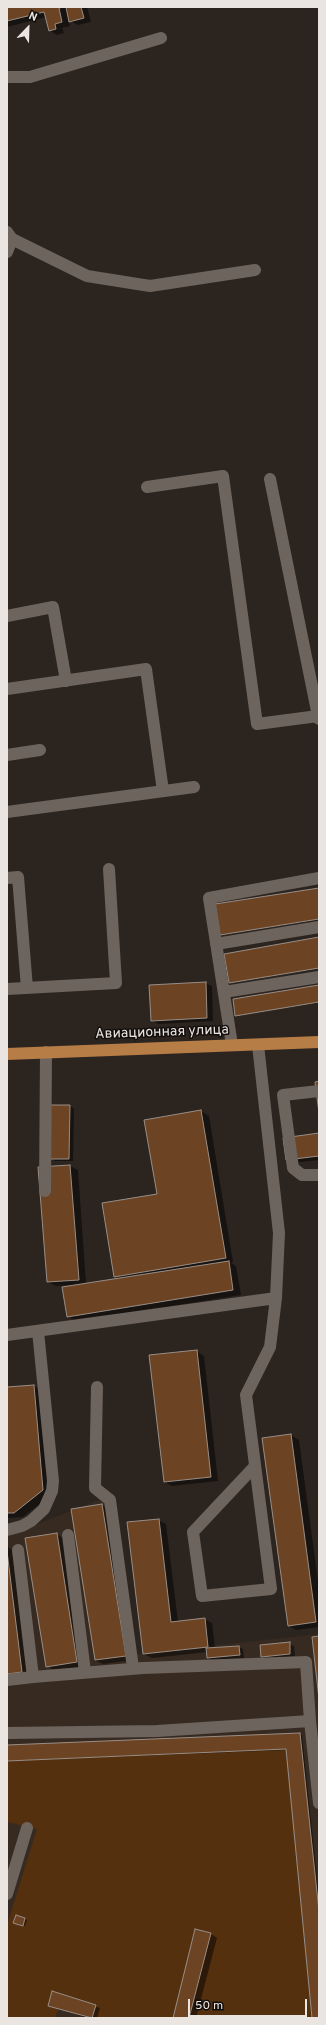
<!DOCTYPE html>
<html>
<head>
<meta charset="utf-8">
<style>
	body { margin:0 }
	#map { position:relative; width:326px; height:2025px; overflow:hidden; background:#2c241f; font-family:Overpass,sans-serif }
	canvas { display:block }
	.frame { position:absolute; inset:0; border:8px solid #ebe5e2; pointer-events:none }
	.north { position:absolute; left:8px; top:8px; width:40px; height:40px; -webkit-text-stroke:3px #120e0c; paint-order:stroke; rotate:23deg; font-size:11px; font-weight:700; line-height:16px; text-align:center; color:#ebe5e2 }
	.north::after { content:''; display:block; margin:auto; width:14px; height:18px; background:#ebe5e2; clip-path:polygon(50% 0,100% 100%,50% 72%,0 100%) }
	.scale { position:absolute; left:188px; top:1999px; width:119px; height:18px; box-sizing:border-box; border:2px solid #ebe5e2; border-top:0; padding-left:5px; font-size:12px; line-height:14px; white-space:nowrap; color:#ebe5e2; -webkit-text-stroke:3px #120e0c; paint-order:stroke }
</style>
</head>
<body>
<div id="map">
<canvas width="326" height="2025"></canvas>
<div class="frame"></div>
<div class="north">N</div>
<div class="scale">50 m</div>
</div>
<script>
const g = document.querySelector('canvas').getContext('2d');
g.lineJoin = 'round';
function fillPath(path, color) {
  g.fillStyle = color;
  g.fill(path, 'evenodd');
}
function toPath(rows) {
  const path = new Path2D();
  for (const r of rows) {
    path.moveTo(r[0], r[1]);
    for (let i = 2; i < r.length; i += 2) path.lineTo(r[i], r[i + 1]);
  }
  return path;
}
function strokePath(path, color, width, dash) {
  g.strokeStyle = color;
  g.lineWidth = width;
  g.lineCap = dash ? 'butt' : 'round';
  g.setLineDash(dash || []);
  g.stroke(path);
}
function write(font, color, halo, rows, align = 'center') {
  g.font = font + ' Overpass,sans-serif';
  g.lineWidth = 3;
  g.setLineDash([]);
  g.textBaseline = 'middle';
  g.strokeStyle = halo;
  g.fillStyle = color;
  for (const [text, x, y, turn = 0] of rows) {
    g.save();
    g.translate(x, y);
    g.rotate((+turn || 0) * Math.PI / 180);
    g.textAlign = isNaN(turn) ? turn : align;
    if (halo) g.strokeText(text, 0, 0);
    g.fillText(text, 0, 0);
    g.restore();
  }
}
fillPath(toPath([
	[114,1494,134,1654,319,1634,319,2018,7,2018,7,1536]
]), '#372a21');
fillPath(toPath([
	[286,1749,312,2018,189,2018,211,1933,195,1930,173,2018,92,2018,96,2005,53,1991,48,2006,58,2009,55,2018,7,2018,7,1925,37,1829,7,1822,7,1761],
	[16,1915,25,1918,23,1926,13,1922]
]), '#54300f');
fillPath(toPath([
	[7,7,89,7,87,7,91,22,78,25,68,20,70,26,62,28,64,33,57,35,49,30,46,17,7,27],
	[319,889,319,920,221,934],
	[319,938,319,969,230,982],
	[205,983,212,986,213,1021,158,1024,152,1020],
	[319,986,319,1003,236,1015],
	[70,1106,74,1109,73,1161,55,1161,50,1158],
	[201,1111,209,1116,233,1262,231,1263,236,1266,241,1295,75,1321,68,1316,71,1285,56,1286,48,1282,70,1166,78,1170,86,1284,120,1279,115,1276],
	[319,1134,319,1160,293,1163],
	[196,1351,204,1356,218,1481,172,1486,165,1482],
	[34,1386,41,1390,51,1495,23,1517,7,1518,7,1388],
	[291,1435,299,1440,319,1589,319,1627,296,1630,288,1625,264,1439],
	[102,1505,110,1510,133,1660,103,1664,95,1660],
	[158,1520,166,1524,178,1622,204,1619,212,1623,215,1649,239,1647,243,1649,244,1658,213,1660,208,1658,208,1652,152,1658,144,1654],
	[57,1534,64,1539,84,1666,55,1671,47,1666],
	[7,1546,12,1550,28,1676,7,1678],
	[289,1644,294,1646,295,1656,266,1659,262,1656],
	[300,1734,302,1735,319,1896,319,2018,313,2018,287,1750,7,1761,7,1746],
	[16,1916,27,1920,25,1926,16,1923],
	[211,1934,217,1938,196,2018,174,2018],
	[53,1992,100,2008,97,2018,87,2018,49,2005]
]), '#0007');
const building = toPath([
	[7,7,64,7,59,8,62,22,55,24,56,29,49,31,44,12,7,21,7,7],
	[66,7,81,7,84,18,69,22,66,7],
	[319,888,319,919,220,935,215,904,319,888],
	[319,937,319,968,229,983,224,954,319,937],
	[206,982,207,1018,151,1021,149,985,206,982],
	[319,985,319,1002,235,1016,233,999,319,985],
	[319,1081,319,1113,315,1082,319,1081],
	[50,1105,70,1105,69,1159,49,1159,50,1105],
	[201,1110,226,1258,114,1277,102,1203,157,1194,144,1120,201,1110],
	[319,1133,319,1156,286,1160,283,1138,319,1133],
	[70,1165,79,1280,47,1282,38,1167,70,1165],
	[229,1261,233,1290,67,1317,62,1287,229,1261],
	[197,1350,211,1477,164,1482,149,1355,197,1350],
	[34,1385,43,1490,14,1513,7,1513,7,1387,34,1385],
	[291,1434,316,1622,288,1626,262,1438,291,1434],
	[102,1504,126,1656,95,1660,71,1509,102,1504],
	[159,1519,171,1622,205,1618,208,1647,143,1654,127,1522,159,1519],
	[57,1533,77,1662,46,1667,25,1538,57,1533],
	[7,1551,22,1672,7,1674,7,1551],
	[319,1636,319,1699,312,1637,319,1636],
	[290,1642,290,1654,261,1657,260,1645,290,1642],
	[239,1646,240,1655,207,1658,206,1648,239,1646],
	[300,1733,319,1911,319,2018,312,2018,286,1749,7,1761,7,1745,300,1733],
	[16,1915,25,1918,23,1926,13,1923,16,1915],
	[195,1929,211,1933,189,2018,173,2018,195,1929],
	[52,1991,96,2005,92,2018,48,2006,52,1991]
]);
fillPath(building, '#6d4423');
strokePath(building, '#988e87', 1);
strokePath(toPath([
	[7,77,30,77,161,38],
	[7,232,12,239,7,252],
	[12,239,87,276,150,286,255,270],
	[270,479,318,716],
	[147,487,223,476,257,724,318,716,319,719],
	[7,616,53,607,66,681],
	[7,689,146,669,163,791],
	[7,755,40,750],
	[7,812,194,787],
	[7,878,18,877,27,988],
	[216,944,319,927],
	[7,989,116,983,109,869],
	[224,992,319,977],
	[232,1045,209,898,319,878],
	[319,1091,283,1095,293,1168,302,1175,319,1175],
	[45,1191,46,1052],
	[7,1335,276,1298,279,1233,258,1045],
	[97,1387,95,1488,110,1500,133,1668],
	[255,1466,193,1532,202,1596,271,1589,246,1395,270,1347,276,1298],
	[7,1530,22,1526,31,1521,44,1509,52,1491,53,1481,38,1331],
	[68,1535,85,1672],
	[18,1550,33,1677,143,1668,306,1662,310,1721],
	[7,1680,33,1677],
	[7,1733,157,1731,310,1721,319,1803],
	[7,1894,27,1828]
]), '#6d645d', 12);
strokePath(toPath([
	[7,1054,319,1042]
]), '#b77d47', 12);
write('14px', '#ebe5e2', '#120e0c', [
	["Авиационная улица",162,1033,-2]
]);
</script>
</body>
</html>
